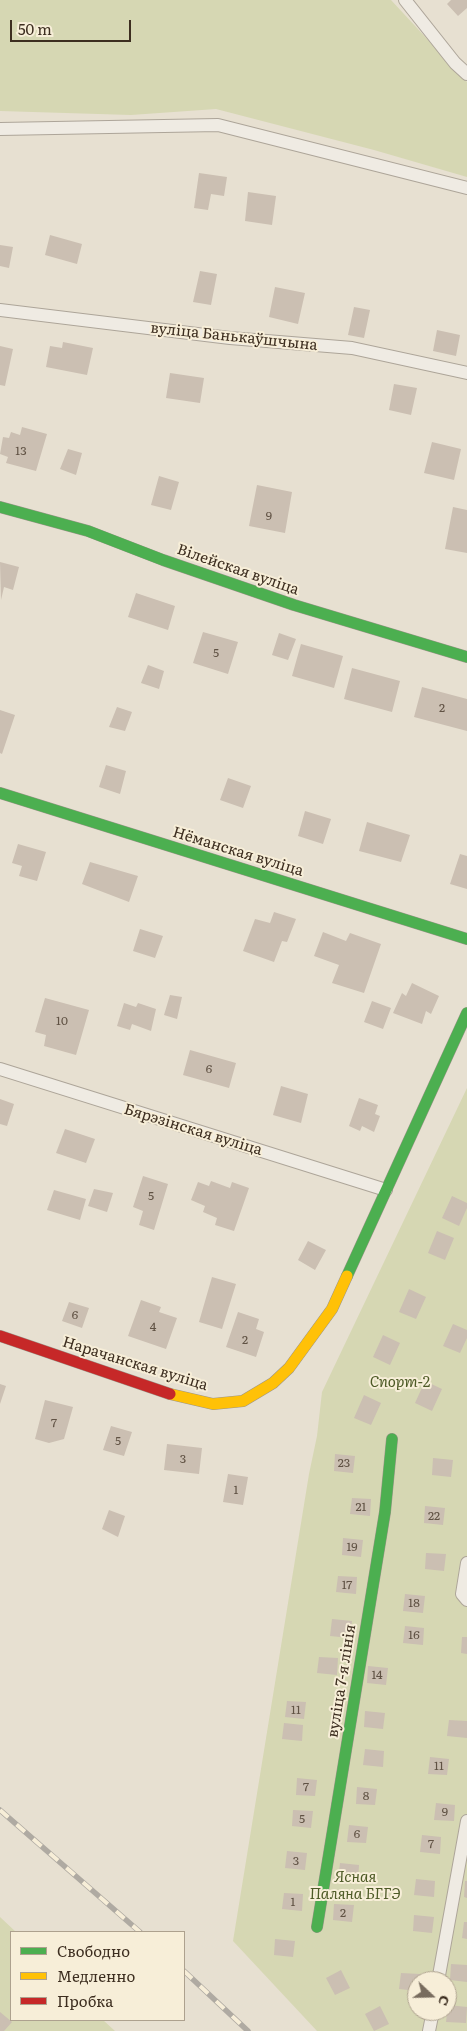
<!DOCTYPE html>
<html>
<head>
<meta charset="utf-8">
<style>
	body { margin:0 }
	#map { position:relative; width:467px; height:2031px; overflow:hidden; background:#e7e0d1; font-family:Literata,serif }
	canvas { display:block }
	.legend { position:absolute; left:10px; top:1931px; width:175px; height:90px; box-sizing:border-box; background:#f7eed8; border:1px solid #ada18e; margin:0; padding:6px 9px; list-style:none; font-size:15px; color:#3d2e20 }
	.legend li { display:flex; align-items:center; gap:10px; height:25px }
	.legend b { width:25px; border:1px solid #ada18e }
	.north { position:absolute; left:407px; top:1971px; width:50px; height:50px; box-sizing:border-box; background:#f7eed8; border:1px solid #ada18e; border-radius:50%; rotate:111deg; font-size:14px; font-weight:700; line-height:20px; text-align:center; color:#3d2e20 }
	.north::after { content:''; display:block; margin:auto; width:18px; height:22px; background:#786c5e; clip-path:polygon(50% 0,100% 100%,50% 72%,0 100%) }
	.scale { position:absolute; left:10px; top:20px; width:121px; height:22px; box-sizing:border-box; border:2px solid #3d2e20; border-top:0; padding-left:6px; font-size:15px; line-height:18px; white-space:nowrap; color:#3d2e20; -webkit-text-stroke:4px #f7eed8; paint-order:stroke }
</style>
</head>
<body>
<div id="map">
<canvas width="467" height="2031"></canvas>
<ul class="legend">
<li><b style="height:6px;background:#4caf50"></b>Свободно</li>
<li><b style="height:6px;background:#ffc107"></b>Медленно</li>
<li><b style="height:6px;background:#c62828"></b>Пробка</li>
</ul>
<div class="north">С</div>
<div class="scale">50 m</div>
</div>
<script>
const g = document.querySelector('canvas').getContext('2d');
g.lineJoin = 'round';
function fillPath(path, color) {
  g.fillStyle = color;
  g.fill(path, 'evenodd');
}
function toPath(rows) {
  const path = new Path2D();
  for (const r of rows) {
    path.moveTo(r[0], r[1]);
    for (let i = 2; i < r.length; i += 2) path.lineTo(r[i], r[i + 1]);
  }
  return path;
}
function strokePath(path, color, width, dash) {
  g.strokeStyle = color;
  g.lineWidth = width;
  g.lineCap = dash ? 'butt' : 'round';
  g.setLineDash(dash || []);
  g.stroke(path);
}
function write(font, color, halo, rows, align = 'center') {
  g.font = font + ' Literata,serif';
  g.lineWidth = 4;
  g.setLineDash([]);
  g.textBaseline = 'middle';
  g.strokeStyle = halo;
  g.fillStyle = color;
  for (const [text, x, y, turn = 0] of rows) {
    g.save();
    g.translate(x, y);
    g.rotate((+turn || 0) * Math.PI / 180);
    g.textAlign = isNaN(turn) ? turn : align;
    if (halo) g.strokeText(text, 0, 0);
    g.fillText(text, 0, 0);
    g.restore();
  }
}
fillPath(toPath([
	[0,0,391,0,467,82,467,177,374,150,216,109,131,115,0,111],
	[467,1088,467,2031,317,2031,233,1941,309,1474,317,1436,322,1392],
	[417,1981,447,1981,447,2011,417,2011],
	[0,1917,16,1932,11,1932,11,2020,103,2020,115,2031,0,2031]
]), '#d6d7b3');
fillPath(toPath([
	[451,0,467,0,467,8,458,16,447,4],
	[199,173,227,177,224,196,211,194,208,210,194,208],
	[248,192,276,196,272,225,245,221],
	[50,235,82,244,77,264,45,255],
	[0,245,13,247,9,268,0,266],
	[200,271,217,274,211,305,193,302],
	[275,287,305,293,298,324,269,317],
	[354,307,370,310,364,338,348,335],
	[437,330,460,335,456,356,433,351],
	[63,342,93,348,87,375,46,367,50,346,62,348],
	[0,346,13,349,5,386,0,385],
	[170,373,204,378,200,403,166,398],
	[394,384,417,388,411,415,389,410],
	[22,427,47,434,36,471,6,463,8,457,0,454,3,437,9,438,11,432,20,435],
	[432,442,461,449,454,480,424,473],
	[68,449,82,453,76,475,60,469],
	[159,476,179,482,171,510,151,505],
	[257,485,292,492,285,533,249,526],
	[453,507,467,510,467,553,445,549],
	[0,562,19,567,13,590,4,587,1,600],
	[136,593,175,606,168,630,128,617],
	[203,632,238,642,228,674,193,663],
	[279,633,296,639,288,660,272,655],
	[301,644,343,656,334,688,292,676],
	[148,665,164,671,159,689,141,683],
	[352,668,400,681,392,712,344,699],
	[422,687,467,699,467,731,414,717],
	[117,707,132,712,125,731,109,727],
	[0,710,15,715,2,754,0,753],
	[106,765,126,771,120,794,99,787],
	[228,778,251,786,243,808,220,800],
	[305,811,331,819,323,844,298,836],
	[367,822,410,835,401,862,359,851],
	[18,844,46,852,37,881,19,876,22,866,12,863],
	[460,854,467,856,467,889,450,884],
	[90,862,138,876,129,902,82,884],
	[274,912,296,919,287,942,282,941,274,962,243,951,255,919,270,923],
	[140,929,163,936,155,958,133,951],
	[323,932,346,941,350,933,381,944,364,993,332,983,339,965,314,956],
	[412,983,439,996,431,1014,426,1011,422,1024,393,1013,402,993,406,996],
	[170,995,182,997,177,1019,164,1015],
	[45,998,89,1010,76,1055,44,1046,46,1035,35,1032],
	[372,1001,391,1008,383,1029,364,1022],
	[124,1003,136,1007,138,1003,156,1009,151,1031,132,1024,130,1030,117,1026],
	[190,1050,236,1063,229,1088,183,1075],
	[281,1086,308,1094,301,1123,273,1115],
	[359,1098,378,1105,375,1114,380,1116,374,1132,362,1126,360,1131,349,1126],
	[0,1099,14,1104,7,1126,0,1124],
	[65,1129,95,1139,86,1163,56,1153],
	[143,1176,168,1184,154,1230,139,1225,143,1211,133,1207],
	[211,1181,230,1188,232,1182,249,1188,234,1231,215,1225,217,1218,203,1212,205,1206,191,1200,198,1182,209,1186],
	[94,1189,113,1193,107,1212,88,1206],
	[54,1190,86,1199,80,1220,47,1210],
	[452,1196,467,1203,467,1208,459,1226,442,1218],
	[437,1231,454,1238,445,1260,428,1253],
	[308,1241,326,1250,315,1270,298,1260],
	[212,1277,236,1284,222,1329,199,1322],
	[409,1289,426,1297,416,1319,399,1312],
	[141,1300,161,1307,159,1312,177,1318,166,1349,128,1336],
	[69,1302,89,1308,82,1328,62,1321],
	[238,1312,259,1319,256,1329,264,1332,256,1357,226,1347],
	[453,1324,467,1330,467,1338,460,1353,443,1346],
	[383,1335,400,1343,390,1365,373,1357],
	[425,1381,442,1389,432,1411,415,1403],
	[0,1384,6,1386,0,1404],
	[364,1395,381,1403,371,1425,354,1418],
	[45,1400,73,1407,64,1439,49,1443,35,1439],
	[111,1426,132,1432,124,1456,103,1450],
	[167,1444,202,1448,199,1474,164,1470],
	[335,1454,355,1456,353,1473,334,1471],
	[433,1458,453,1460,451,1477,432,1475],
	[228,1474,248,1477,243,1505,223,1502],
	[352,1498,371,1499,370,1516,350,1514],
	[425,1506,445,1508,443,1525,424,1523],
	[109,1510,125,1516,118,1537,102,1529],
	[343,1538,363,1540,361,1557,342,1555],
	[426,1553,446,1554,444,1571,425,1569],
	[338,1576,357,1577,356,1594,336,1592],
	[405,1594,425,1596,423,1613,403,1611],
	[332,1619,352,1621,350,1638,330,1636],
	[405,1626,424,1628,423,1645,403,1643],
	[462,1637,467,1637,467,1654,461,1653],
	[319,1657,338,1658,337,1675,317,1673],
	[368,1666,388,1668,386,1685,367,1683],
	[287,1701,306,1702,304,1719,285,1717],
	[365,1711,385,1713,383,1729,364,1727],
	[449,1720,467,1721,467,1738,447,1736],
	[284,1723,303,1725,302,1741,282,1739],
	[365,1749,384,1751,383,1767,363,1765],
	[430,1757,449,1759,447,1775,428,1774],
	[297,1778,317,1780,315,1796,296,1795],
	[357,1787,377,1789,375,1805,356,1804],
	[436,1803,455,1805,454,1821,434,1820],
	[293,1810,313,1811,311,1828,292,1826],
	[349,1825,368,1827,366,1843,347,1842],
	[422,1835,441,1837,440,1854,420,1852],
	[287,1851,307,1853,305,1870,285,1868],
	[340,1863,359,1865,358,1882,338,1880],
	[416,1879,435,1881,434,1897,414,1895],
	[465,1881,467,1881,467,1898,464,1897],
	[284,1893,303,1894,302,1911,282,1909],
	[334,1904,354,1905,352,1922,333,1920],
	[414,1915,434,1917,432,1933,413,1931],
	[464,1922,467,1922,467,1939,462,1938],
	[275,1939,295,1941,293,1957,274,1955],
	[451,1964,467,1965,467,1982,450,1980],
	[341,1970,350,1988,335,1995,326,1978],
	[401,1973,420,1974,419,1981,417,1981,417,1991,399,1989],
	[448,2005,467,2007,466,2023,446,2022],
	[380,2006,389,2024,374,2031,365,2014],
	[0,2012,12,2022,4,2031,0,2031]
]), '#cbbfb2');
const street = toPath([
	[405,0,455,63,467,74],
	[0,129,218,125,467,188],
	[0,310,230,338,352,348,467,373],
	[0,1069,386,1190],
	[467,1563,462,1594,467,1600],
	[438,1981,467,1821],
	[429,2031,433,2011]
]);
const fast = toPath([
	[0,507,88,531,163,560,294,605,467,657],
	[0,793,467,939],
	[347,1276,467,1013],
	[317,1927,385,1512,392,1439]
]);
const slow = toPath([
	[170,1394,213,1404,243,1401,273,1383,289,1368,332,1309,347,1276]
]);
const jam = toPath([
	[0,1336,170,1394]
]);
strokePath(street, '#ada599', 14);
strokePath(fast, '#9c958a', 12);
strokePath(slow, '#9c958a', 12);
strokePath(jam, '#9c958a', 12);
strokePath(street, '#efebe3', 12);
strokePath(fast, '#4caf50', 11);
strokePath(slow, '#ffc107', 11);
strokePath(jam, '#c62828', 11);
const rail = toPath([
	[0,1810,140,1932],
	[184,1971,248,2031]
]);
strokePath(rail, '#afaaa2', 5.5);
strokePath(rail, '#f7eed8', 4, [11]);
write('12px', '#605244', null, [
	["13",21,451],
	["9",269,516],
	["5",216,653],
	["2",442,708],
	["10",62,1021],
	["6",209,1069],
	["5",151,1196],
	["6",75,1315],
	["4",153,1327],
	["2",245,1340],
	["7",54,1423],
	["5",118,1441],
	["3",183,1459],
	["23",344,1463],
	["1",236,1490],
	["21",361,1507],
	["22",434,1516],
	["19",352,1547],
	["17",347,1585],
	["18",414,1603],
	["16",414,1635],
	["14",377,1675],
	["11",296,1710],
	["11",439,1766],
	["7",306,1787],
	["8",366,1796],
	["9",445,1812],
	["5",302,1819],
	["6",357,1834],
	["7",431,1844],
	["3",296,1861],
	["1",293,1902],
	["2",343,1913]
]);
write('15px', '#3d2e20', '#f7eed8', [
	["вуліца Банькаўшчына",234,337,6],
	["Вілейская вуліца",238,570,19],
	["Нёманская вуліца",238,852,17],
	["Бярэзінская вуліца",193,1130,17],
	["Нарачанская вуліца",135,1364,17],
	["вуліца 7-я лінія",342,1681,-81]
]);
write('italic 15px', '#4d5a26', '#f7eed8', [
	["Спорт-2",400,1383],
	["Ясная",355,1878],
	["Паляна БГГЭ",355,1895]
]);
</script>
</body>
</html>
